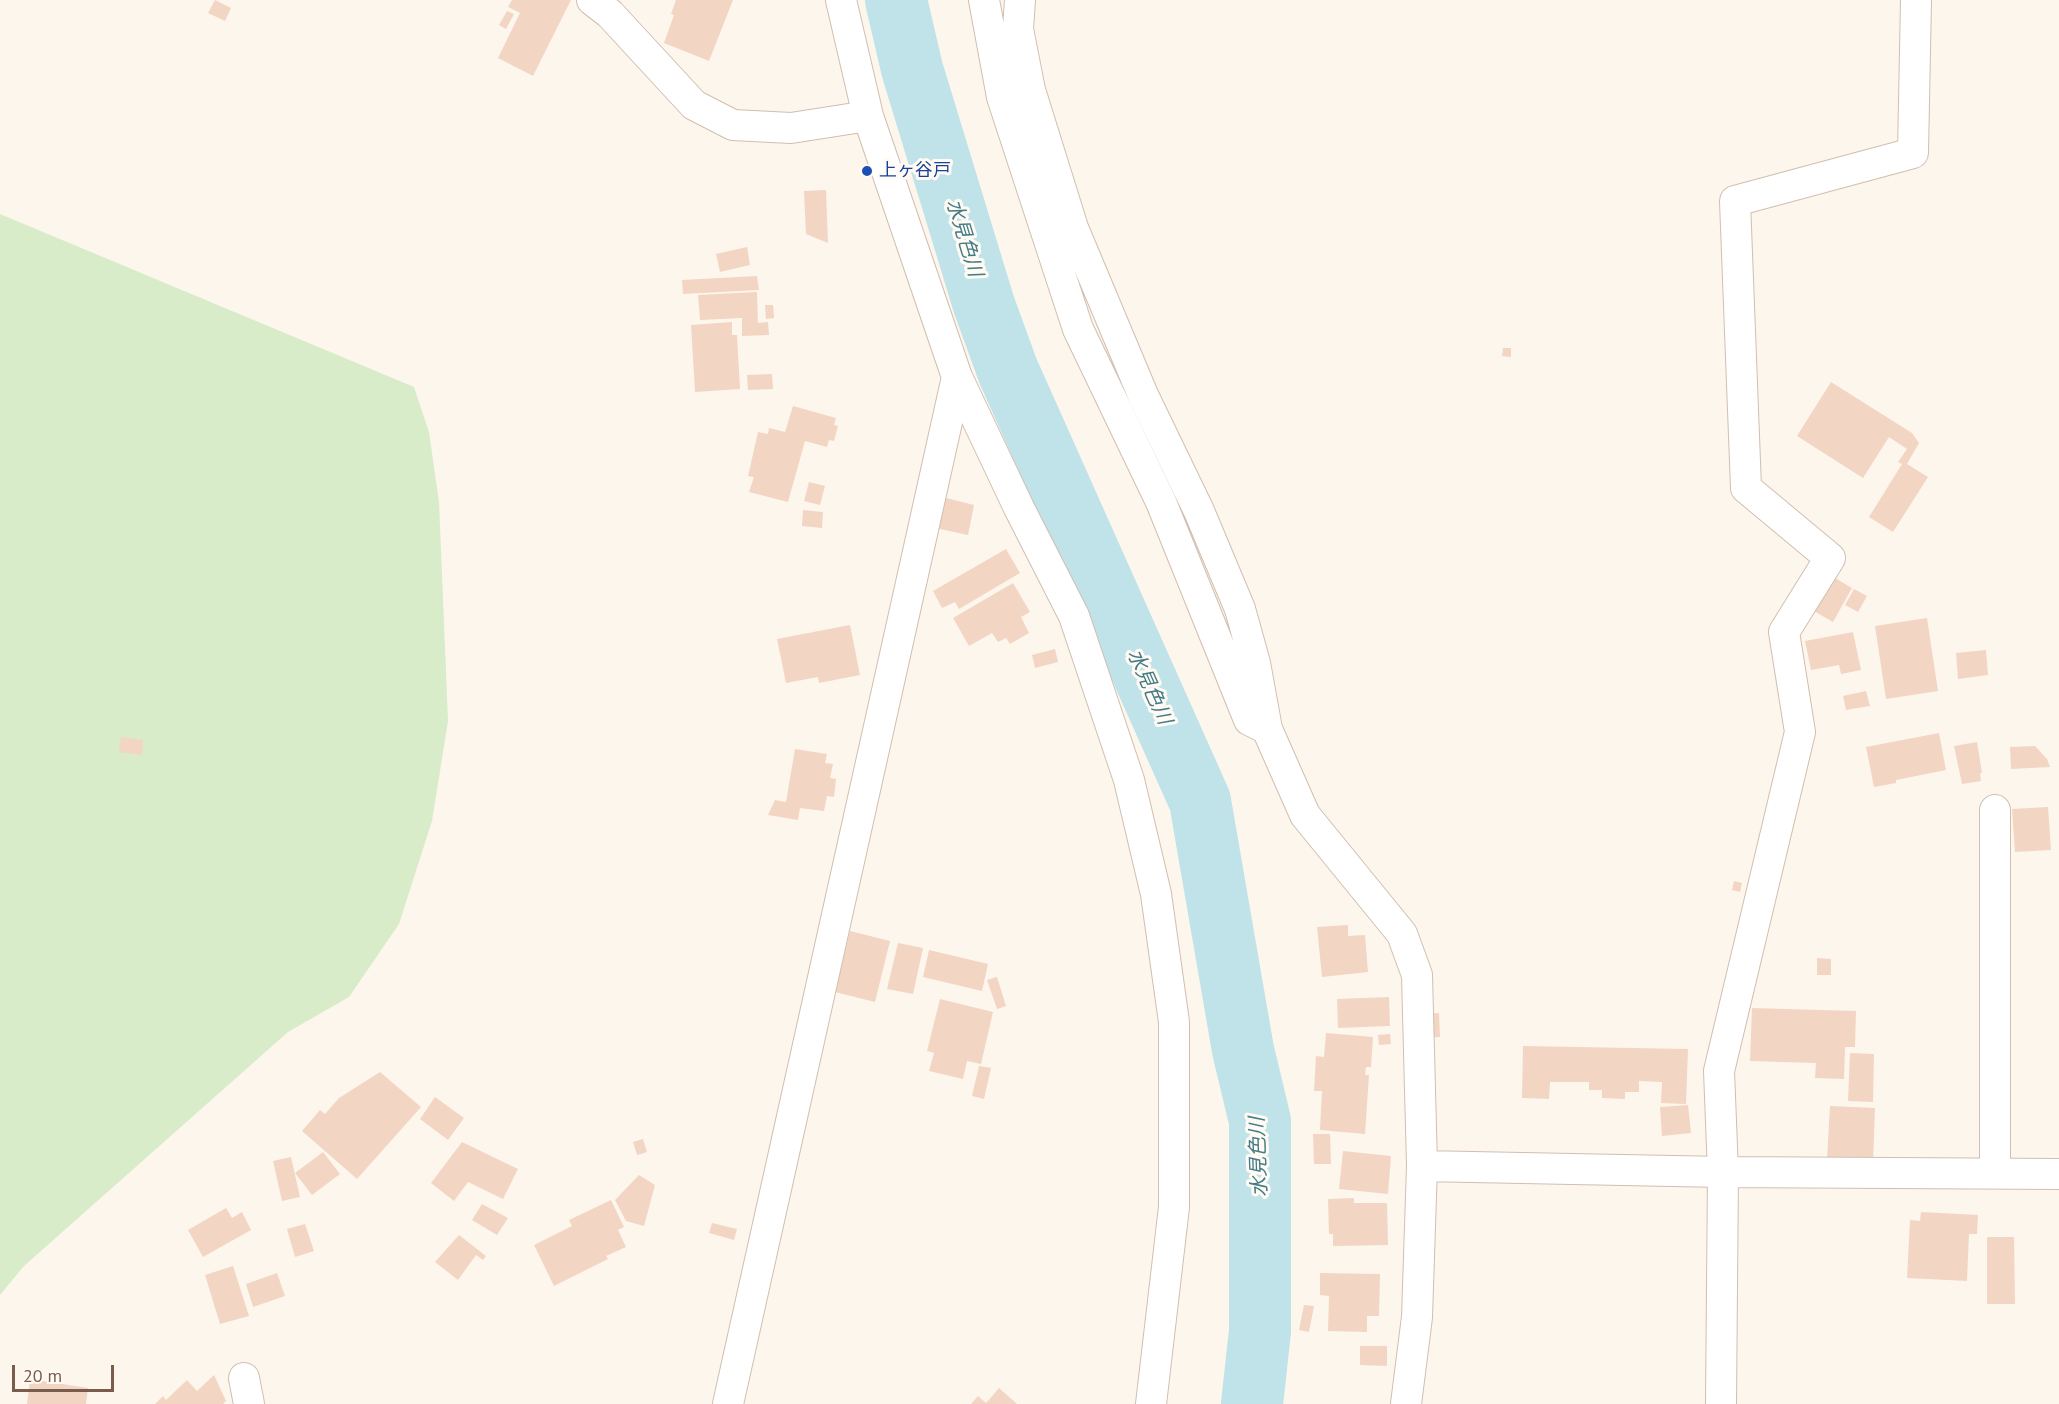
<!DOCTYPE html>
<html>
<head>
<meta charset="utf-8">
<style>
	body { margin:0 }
	#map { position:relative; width:2059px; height:1404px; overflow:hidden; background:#fdf6ec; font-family:"PT Sans",sans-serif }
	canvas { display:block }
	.scale { position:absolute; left:12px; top:1365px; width:102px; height:27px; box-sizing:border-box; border:3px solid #7a5c4d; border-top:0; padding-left:8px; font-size:18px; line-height:21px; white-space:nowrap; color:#7a5c4d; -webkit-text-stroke:4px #fffaf3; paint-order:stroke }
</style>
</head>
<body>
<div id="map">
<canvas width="2059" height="1404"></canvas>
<div class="scale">20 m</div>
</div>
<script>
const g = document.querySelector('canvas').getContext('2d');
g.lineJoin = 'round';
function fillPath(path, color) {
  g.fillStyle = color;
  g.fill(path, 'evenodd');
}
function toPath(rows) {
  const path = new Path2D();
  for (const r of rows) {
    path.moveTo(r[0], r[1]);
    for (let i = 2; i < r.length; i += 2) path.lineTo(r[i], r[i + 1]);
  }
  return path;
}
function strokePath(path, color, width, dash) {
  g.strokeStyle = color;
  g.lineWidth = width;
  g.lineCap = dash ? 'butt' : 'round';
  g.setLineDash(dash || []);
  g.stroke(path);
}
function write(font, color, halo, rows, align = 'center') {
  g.font = font + ' "PT Sans","Noto Sans JP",sans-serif';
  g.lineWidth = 6;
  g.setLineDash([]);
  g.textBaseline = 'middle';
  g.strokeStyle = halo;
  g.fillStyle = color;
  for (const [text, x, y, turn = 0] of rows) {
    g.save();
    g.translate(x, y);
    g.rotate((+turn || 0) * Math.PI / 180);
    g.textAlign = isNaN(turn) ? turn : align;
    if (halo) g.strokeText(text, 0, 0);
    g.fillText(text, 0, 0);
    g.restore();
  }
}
fillPath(toPath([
	[0,214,414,387,429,432,439,502,448,721,432,821,399,924,349,997,288,1032,24,1266,0,1295]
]), '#d8ecc9');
strokePath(toPath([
	[896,0,912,69,984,305,1008,371,1200,801,1243,1050,1260,1121,1260,1331,1252,1404]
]), '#bfe3e8', 62);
fillPath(toPath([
	[215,0,231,8,225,21,208,13],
	[512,0,571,0,533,76,498,58,520,13,508,7],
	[676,0,733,0,709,61,664,43,674,15,671,14],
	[507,11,514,14,506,29,499,25],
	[826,190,828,243,806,234,804,191],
	[747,247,750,265,720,272,716,254],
	[757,276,759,290,683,294,682,280],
	[757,292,758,323,768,322,769,335,742,336,742,318,700,320,698,295],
	[765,305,773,305,774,318,766,319],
	[732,322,732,335,737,335,740,389,695,392,691,325],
	[1503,348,1511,348,1511,357,1502,356],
	[772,374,773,389,748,390,747,375],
	[1831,382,1912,433,1919,443,1907,464,1928,477,1893,532,1869,517,1902,464,1898,462,1907,449,1889,437,1863,478,1797,436],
	[793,406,836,418,834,425,838,426,834,441,829,440,827,447,805,441,788,502,749,492,754,477,748,476,758,432,768,434,769,428,785,432],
	[809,482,825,486,820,505,804,501],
	[942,497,974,505,968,535,935,528],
	[803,510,823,512,822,528,802,526],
	[1006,549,1020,573,959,609,955,602,942,608,933,591],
	[1825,572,1852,588,1833,622,1805,606],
	[1013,583,1030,612,1021,617,1029,633,1010,644,1006,638,998,642,992,633,969,646,953,618],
	[1854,589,1867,596,1858,612,1845,605],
	[1927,618,1938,691,1886,699,1875,626],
	[850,625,860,675,819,683,818,677,786,683,777,639],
	[1853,632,1861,670,1841,674,1839,665,1811,670,1805,641],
	[1055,649,1058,662,1035,668,1032,655],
	[1986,650,1988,675,1958,679,1956,653],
	[1866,691,1870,706,1846,710,1843,696],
	[1939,733,1946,770,1896,780,1896,783,1874,787,1866,747],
	[121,737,143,740,142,755,119,752],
	[1977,742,1982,773,1980,773,1981,781,1962,784,1954,746],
	[2035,746,2047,759,2050,767,2011,769,2010,747],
	[795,749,827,754,825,763,833,764,830,778,836,779,834,797,827,796,824,811,800,808,798,820,768,815,775,800,786,802],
	[2048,807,2051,850,2015,852,2012,809],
	[1734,881,1742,883,1740,892,1732,890],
	[1348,925,1348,936,1365,935,1368,972,1322,977,1317,927],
	[850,931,890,941,875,1002,835,992],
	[898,943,923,948,913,994,887,989],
	[929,950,988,964,982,991,923,977],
	[1817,958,1831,959,1831,975,1817,975],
	[997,977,1006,1006,997,1009,987,980],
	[1389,997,1390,1026,1338,1028,1337,999],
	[940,999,993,1012,981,1064,967,1061,963,1079,929,1071,934,1053,927,1051],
	[1752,1008,1856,1011,1855,1047,1845,1047,1844,1079,1815,1078,1816,1063,1750,1061],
	[1439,1013,1440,1037,1425,1038,1423,1014],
	[1326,1033,1373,1037,1371,1067,1366,1067,1365,1075,1369,1075,1365,1134,1320,1130,1322,1091,1314,1091,1316,1056,1324,1057],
	[1390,1034,1391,1044,1379,1045,1378,1035],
	[1523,1046,1688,1049,1686,1104,1661,1103,1662,1082,1639,1081,1639,1092,1625,1092,1625,1099,1602,1098,1602,1090,1589,1090,1589,1082,1550,1082,1549,1099,1522,1098],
	[1850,1053,1874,1054,1873,1102,1848,1101],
	[979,1066,991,1068,984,1099,972,1096],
	[380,1072,421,1107,357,1179,302,1131,320,1110,325,1114,339,1098],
	[435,1097,464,1118,448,1140,420,1119],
	[1688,1105,1691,1133,1662,1136,1660,1107],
	[1830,1106,1875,1108,1873,1162,1827,1159],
	[1313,1134,1330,1134,1331,1164,1314,1164],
	[643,1139,647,1152,637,1155,633,1142],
	[462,1142,518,1169,503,1199,468,1182,454,1201,431,1183],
	[1343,1151,1391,1156,1388,1194,1339,1189],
	[323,1152,340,1174,312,1195,295,1173],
	[291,1157,300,1197,282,1201,273,1161],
	[639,1175,655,1185,644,1226,626,1221,615,1200],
	[1354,1198,1354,1203,1387,1203,1388,1245,1333,1246,1333,1234,1329,1234,1328,1199],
	[611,1200,624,1227,618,1230,626,1247,606,1256,608,1259,554,1286,534,1245,572,1226,569,1220],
	[482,1204,508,1218,497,1235,472,1220],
	[226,1208,232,1218,242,1212,251,1230,203,1257,188,1230],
	[1921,1212,1978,1215,1977,1234,1969,1234,1967,1281,1907,1278,1910,1220,1920,1221],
	[712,1223,737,1229,734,1240,709,1233],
	[305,1224,314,1251,295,1257,287,1229],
	[459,1235,486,1256,483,1260,476,1255,458,1280,435,1262],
	[1987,1237,2014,1237,2015,1304,1987,1304],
	[233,1266,249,1316,220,1324,205,1275],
	[277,1273,285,1296,253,1307,246,1284],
	[1320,1273,1380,1274,1379,1316,1367,1316,1367,1332,1328,1331,1329,1296,1320,1295],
	[1304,1305,1314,1306,1309,1332,1299,1330],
	[1360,1346,1387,1346,1387,1366,1360,1365],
	[214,1375,226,1401,223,1404,155,1404,163,1396,166,1400,187,1380,197,1391],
	[30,1379,88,1388,86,1404,27,1404],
	[999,1388,1017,1404,971,1404,978,1396,986,1403]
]), '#f3d5c3');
const street = toPath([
	[592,0,610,14,694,105,733,125,791,128,868,116],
	[841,0,868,116,957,377,1019,508,1074,616,1129,780,1156,894,1174,1022,1174,1207,1151,1404],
	[984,0,1002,97,1078,329,1161,502,1249,720,1267,729,1305,815,1402,934,1417,975,1422,1166,1417,1317,1406,1404],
	[1020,0,1018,29,1030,90,1073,228,1143,395,1199,511,1240,609,1255,663,1267,729],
	[1422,1166,1723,1172,2059,1174],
	[1995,1173,1995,810],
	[244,1378,249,1404],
	[728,1404,957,377],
	[1721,1404,1723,1172,1719,1071,1800,732,1784,632,1830,558,1746,488,1735,201,1913,153,1916,0]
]);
strokePath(street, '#d1beb0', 32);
strokePath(street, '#fff', 30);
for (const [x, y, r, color] of [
	[867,171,6,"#1a4fb4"]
]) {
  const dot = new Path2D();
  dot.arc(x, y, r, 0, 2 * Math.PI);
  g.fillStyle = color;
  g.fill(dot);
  strokePath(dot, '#fffaf3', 2);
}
write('18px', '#164399', '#fffaf3', [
	["上ヶ谷戸",879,171]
], 'left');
write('italic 20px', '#437c86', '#fffaf3', [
	["水見色川",964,238,73],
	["水見色川",1149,687,66],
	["水見色川",1259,1157,-92]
]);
</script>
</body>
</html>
